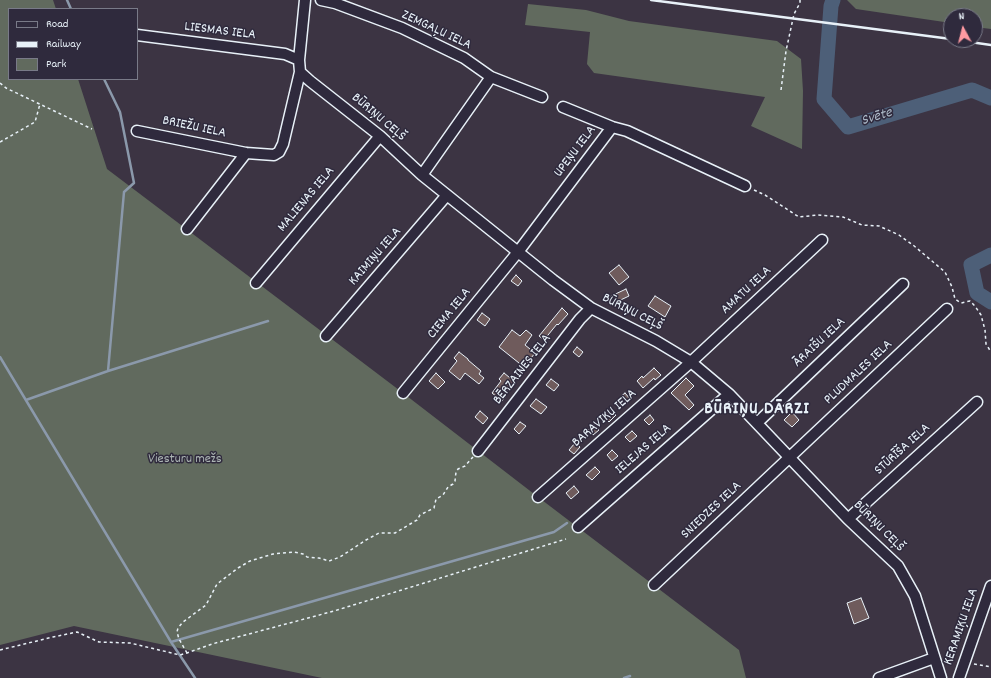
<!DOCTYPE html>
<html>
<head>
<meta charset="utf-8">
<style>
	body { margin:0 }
	#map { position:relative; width:991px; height:678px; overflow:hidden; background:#3c3443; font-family:Dekko,sans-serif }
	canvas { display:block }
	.legend { position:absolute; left:8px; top:8px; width:130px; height:72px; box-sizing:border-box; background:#2f2a3d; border:1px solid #797a88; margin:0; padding:5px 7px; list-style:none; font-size:12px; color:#e8f1f8 }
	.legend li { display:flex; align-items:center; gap:8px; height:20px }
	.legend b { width:20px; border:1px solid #797a88 }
	.north { position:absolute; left:943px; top:8px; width:40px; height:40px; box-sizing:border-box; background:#2f2a3d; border:1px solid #797a88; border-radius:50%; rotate:353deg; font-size:11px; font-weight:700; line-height:16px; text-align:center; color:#e8f1f8 }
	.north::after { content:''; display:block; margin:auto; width:14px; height:18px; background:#ff9aa2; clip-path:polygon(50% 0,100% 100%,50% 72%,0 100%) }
</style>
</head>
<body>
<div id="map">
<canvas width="991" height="678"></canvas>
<ul class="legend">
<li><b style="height:5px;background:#2f2a3d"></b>Road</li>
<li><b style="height:5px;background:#e8f1f8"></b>Railway</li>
<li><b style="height:11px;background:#616a5e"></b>Park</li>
</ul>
<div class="north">N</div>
</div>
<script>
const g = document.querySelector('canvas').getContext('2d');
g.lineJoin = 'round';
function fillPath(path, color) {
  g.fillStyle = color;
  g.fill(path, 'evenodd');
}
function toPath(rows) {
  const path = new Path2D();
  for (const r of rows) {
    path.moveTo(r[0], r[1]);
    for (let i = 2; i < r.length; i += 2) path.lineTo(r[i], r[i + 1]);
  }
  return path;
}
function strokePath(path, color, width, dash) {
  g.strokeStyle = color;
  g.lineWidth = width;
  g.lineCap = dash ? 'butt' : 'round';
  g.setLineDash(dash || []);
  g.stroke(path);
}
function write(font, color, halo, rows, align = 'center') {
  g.font = font + ' Dekko,sans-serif';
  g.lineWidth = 3;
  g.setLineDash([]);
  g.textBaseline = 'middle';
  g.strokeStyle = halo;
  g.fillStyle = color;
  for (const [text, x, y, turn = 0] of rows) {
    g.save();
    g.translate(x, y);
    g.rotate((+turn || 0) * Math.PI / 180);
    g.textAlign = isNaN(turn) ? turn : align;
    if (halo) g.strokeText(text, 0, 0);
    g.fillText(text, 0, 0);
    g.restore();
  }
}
fillPath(toPath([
	[0,0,53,0,56,9,9,9,9,79,78,79,107,169,403,393,538,497,739,650,746,678,322,678,74,626,0,645],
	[847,0,991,0,991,29,975,27,975,16,951,16,951,23,856,9],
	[528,4,586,10,629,21,777,41,801,59,803,91,802,149,751,126,765,97,594,73,587,64,590,32,525,25]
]), '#616a5e');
strokePath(toPath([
	[67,0,71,9],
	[104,79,120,112,134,183,124,192,108,371],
	[0,357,171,642,195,678],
	[26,400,108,371,268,321],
	[171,642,554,532,567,523],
	[624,678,630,676]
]), '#8b99ab', 2.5);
strokePath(toPath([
	[833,0,831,6,824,99,848,127,972,90,991,98],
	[991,255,971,265,977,293,991,302]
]), '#4d5f78', 15);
const building = toPath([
	[619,265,629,277,619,285,609,273,619,265],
	[516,275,522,281,518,286,511,281,516,275],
	[626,289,629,296,610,305,607,298,626,289],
	[655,296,671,306,665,317,648,306,655,296],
	[562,308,568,314,558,325,557,324,544,340,539,336,562,308],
	[482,313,490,319,485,326,477,320,482,313],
	[512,330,520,336,526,330,532,335,525,345,535,353,524,367,499,347,512,330],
	[577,347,583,352,579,357,573,352,577,347],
	[459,352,468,359,468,360,481,371,479,374,484,378,479,384,465,373,460,380,449,371,457,361,454,358,459,352],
	[654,368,661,375,655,380,654,378,643,388,637,381,642,376,643,378,654,368],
	[436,373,445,382,438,389,429,381,436,373],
	[504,373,515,382,504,394,506,396,502,401,492,393,501,381,499,379,504,373],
	[686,378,694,386,685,395,694,405,689,410,671,393,686,378],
	[551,379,559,385,554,391,546,385,551,379],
	[625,393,631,400,626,404,620,397,625,393],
	[536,399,547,407,541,414,530,406,536,399],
	[610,409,616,415,609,422,603,416,610,409],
	[480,411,488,418,483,424,475,417,480,411],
	[792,412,799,420,792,427,784,420,792,412],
	[650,415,654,420,649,425,644,420,650,415],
	[520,422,526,426,519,434,514,429,520,422],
	[594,425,599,430,593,435,588,430,594,425],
	[632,431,637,436,630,442,625,437,632,431],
	[575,443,580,447,574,454,569,450,575,443],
	[612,450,618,456,612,461,607,455,612,450],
	[595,467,600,472,592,480,586,475,595,467],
	[574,486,579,492,571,499,566,493,574,486],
	[861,598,869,618,854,624,847,603,861,598]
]);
fillPath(building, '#6f5b5c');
strokePath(building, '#e8f1f8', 1);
const street = toPath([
	[305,0,299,60,300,72,310,81,380,136,422,175,553,280,591,308,656,341,691,362,729,394,848,519,898,566,915,596,941,678],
	[321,0,335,3,402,28,464,58,491,77,542,97],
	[137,35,285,54,299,60],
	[563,107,612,127],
	[137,131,246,153,274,155,279,152,283,144,300,72],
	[422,175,491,77],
	[187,229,246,153],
	[256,283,380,136],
	[326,336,447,195],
	[403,393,518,252,612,127,627,131,745,186],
	[757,423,903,284],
	[478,451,580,319,591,308],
	[538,497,691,362,822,240],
	[848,519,977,402],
	[578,527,729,394],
	[654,585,947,309],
	[879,678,934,658],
	[959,678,991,586]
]);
strokePath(street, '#e8f1f8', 13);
strokePath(toPath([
	[0,83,6,88,92,129],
	[781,90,786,51,794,14,800,3,800,0],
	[0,142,35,122,40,104],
	[754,190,765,195,799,217,818,215,843,217,862,225,879,226,899,235,913,245,945,272,952,287,955,299,961,303,970,301,975,306,981,315,985,330,986,344,991,352],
	[0,650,53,637,77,632,99,642,130,643,180,655,187,653,212,644,334,611,566,539],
	[187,653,179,639,177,632,178,628,183,622,206,605,217,584,238,568,250,561,273,554,294,552,303,554,307,557,319,558,329,561,340,557,366,540,379,533,395,533,417,520,420,515,434,508,436,499,443,495,448,487,453,484,455,481,456,472,458,469,465,466,473,457],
	[974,664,991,667]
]), '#e8f1f8', 1.5, [3, 3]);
strokePath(street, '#2f2a3d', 10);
strokePath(toPath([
	[651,0,951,39],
	[956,40,991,45]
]), '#e8f1f8', 2.5);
write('14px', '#e8f1f8', '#2f2a3d', [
	["ZEMGAĻU IELA",436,31,25],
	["LIESMAS IELA",220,32,7],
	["BŪRIŅU CEĻŠ",378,118,40],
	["BRIEŽU IELA",194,128,12],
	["UPEŅU IELA",576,152,-53],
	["MALIENAS IELA",307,200,-50],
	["KAIMIŅU IELA",376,257,-49],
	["AMATU IELA",747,291,-43],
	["BŪRIŅU CEĻŠ",632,313,27],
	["CIEMA IELA",450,314,-51],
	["ĀRAIŠU IELA",820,343,-43],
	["BĒRZAINES IELA",523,370,-52],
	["PLUDMALES IELA",859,373,-43],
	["BARAVIKU IELA",605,419,-41],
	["IELEJAS IELA",644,450,-41],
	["STŪRĪŠA IELA",903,450,-42],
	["SNIEDZES IELA",712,511,-43],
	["BŪRIŅU CEĻŠ",878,527,45],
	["KERAMIĶU IELA",962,627,-71]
]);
write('14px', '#abb4b3', '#2f2a3d', [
	["Viesturu mežs",185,460]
]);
write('italic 15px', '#aab7c5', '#2f2a3d', [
	["Svēte",877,118,-17]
]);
g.letterSpacing = '1px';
write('bold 18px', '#e8f1f8', '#2f2a3d', [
	["BŪRIŅU DĀRZI",757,411]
]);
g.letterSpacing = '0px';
</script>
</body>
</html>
